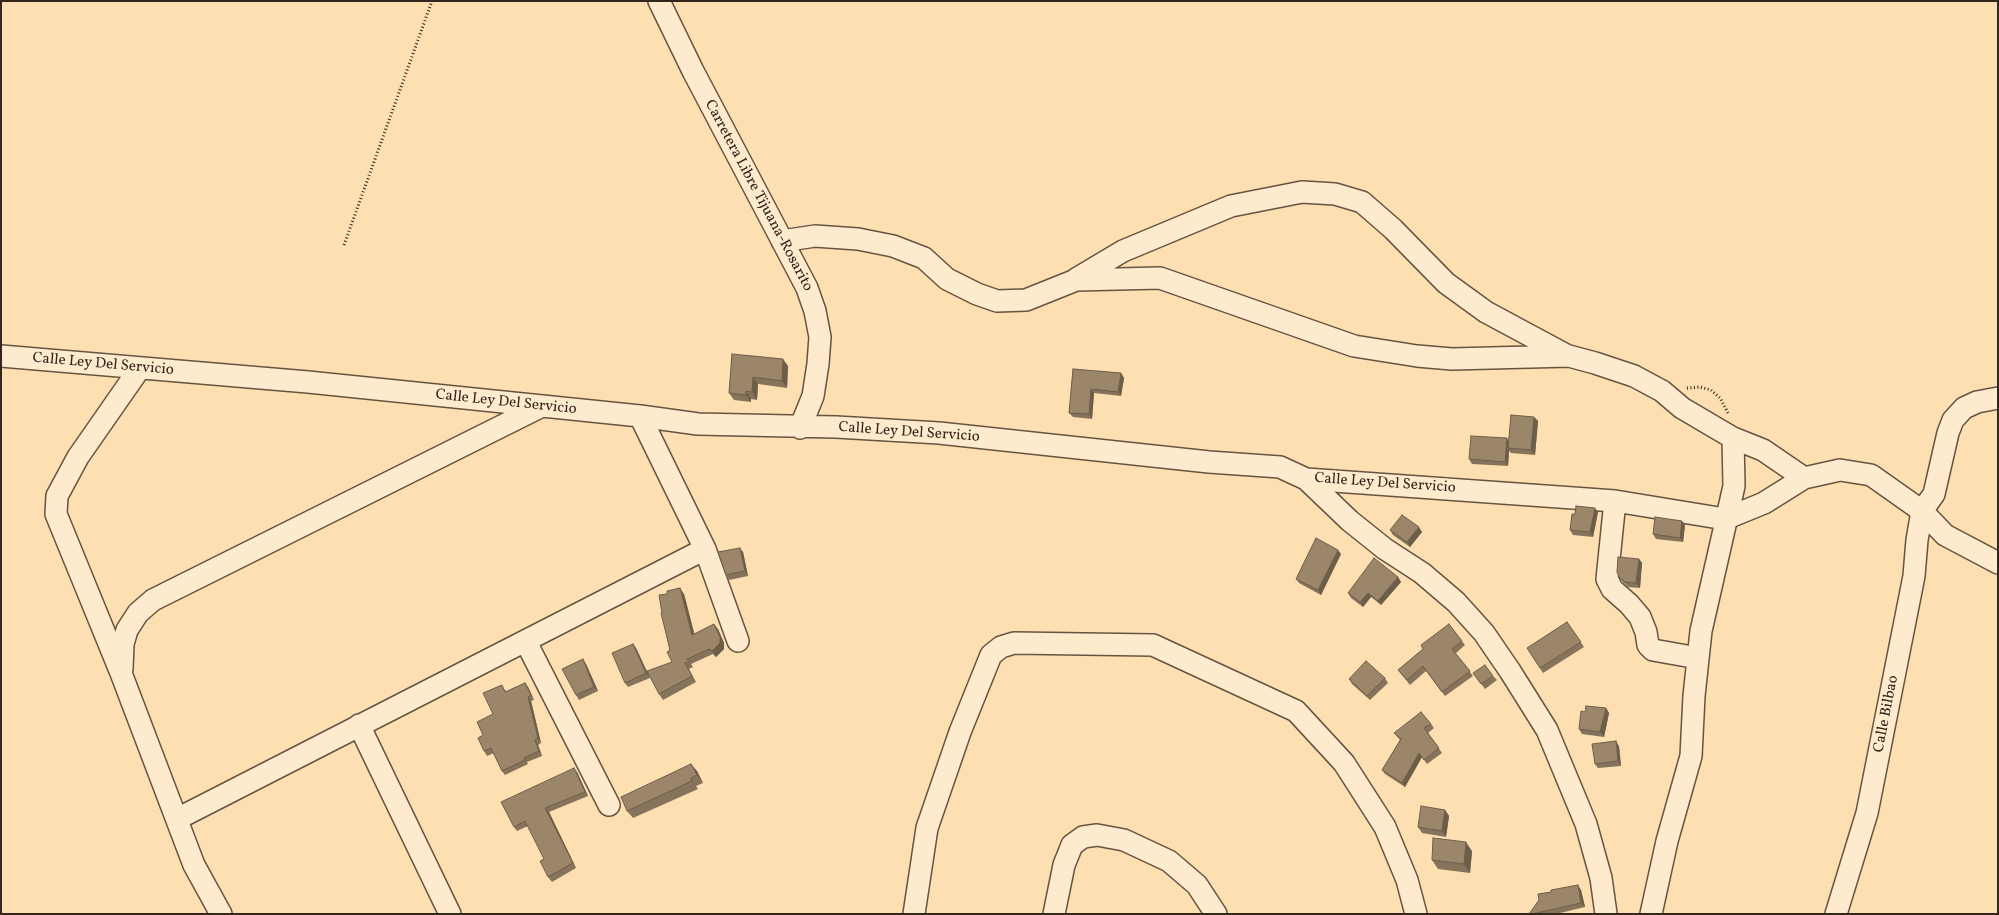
<!DOCTYPE html>
<html>
<head>
<meta charset="utf-8">
<style>
	body { margin:0 }
	#map { position:relative; width:1999px; height:915px; overflow:hidden; background:#fddfb1; font-family:Vollkorn,serif }
	canvas { display:block }
	.frame { position:absolute; inset:0; border:2px solid #32261d; pointer-events:none }
</style>
</head>
<body>
<div id="map">
<canvas width="1999" height="915"></canvas>
<div class="frame"></div>
</div>
<script>
const g = document.querySelector('canvas').getContext('2d');
g.lineJoin = 'round';
function toPath(rows) {
  const path = new Path2D();
  for (const r of rows) {
    path.moveTo(r[0], r[1]);
    for (let i = 2; i < r.length; i += 2) path.lineTo(r[i], r[i + 1]);
  }
  return path;
}
function strokePath(path, color, width, dash) {
  g.strokeStyle = color;
  g.lineWidth = width;
  g.lineCap = dash ? 'butt' : 'round';
  g.setLineDash(dash || []);
  g.stroke(path);
}
function fillPath(path, color) {
  g.fillStyle = color;
  g.fill(path, 'evenodd');
}
function write(font, color, halo, rows, align = 'center') {
  g.font = font + ' Vollkorn,serif';
  g.lineWidth = 4;
  g.setLineDash([]);
  g.textBaseline = 'middle';
  g.strokeStyle = halo;
  g.fillStyle = color;
  for (const [text, x, y, turn = 0] of rows) {
    g.save();
    g.translate(x, y);
    g.rotate((+turn || 0) * Math.PI / 180);
    g.textAlign = isNaN(turn) ? turn : align;
    if (halo) g.strokeText(text, 0, 0);
    g.fillText(text, 0, 0);
    g.restore();
  }
}
const minor = toPath([
	[659,1,693,71,807,288,815,311,820,337,818,364,813,396,800,428],
	[782,241,815,236,858,239,893,246,924,258,947,279,977,294,997,301,1026,300,1076,280,1160,278,1354,346,1417,356,1452,359,1569,356,1595,363,1634,376,1662,391,1682,408,1733,438,1763,450,1804,478,1840,470,1871,475,1922,511,1945,535,1998,563],
	[1076,279,1123,251,1231,206,1302,192,1335,194,1362,202,1393,229,1446,283,1486,312,1568,356],
	[1,356,308,382,640,416,698,424,836,427,939,433,1209,462,1280,467,1306,479,1615,501,1725,519,1764,503,1804,478],
	[140,368,78,457,57,496,56,514,121,673,194,865,221,914],
	[640,416,705,549,738,641],
	[1306,479,1350,521,1385,549,1422,573,1456,602,1484,633,1510,671,1547,730,1586,824,1601,878,1606,914],
	[1615,501,1607,579,1612,589,1629,604,1640,617,1646,632,1648,645,1653,650,1698,658],
	[526,642,609,805],
	[122,669,123,644,127,630,138,613,153,600,540,407],
	[359,725,450,914],
	[177,819,705,549],
	[914,914,927,828,960,732,991,655,1001,647,1014,643,1153,645,1296,711,1344,763,1385,827,1407,880,1416,914],
	[1054,914,1064,865,1072,845,1083,837,1097,835,1124,840,1169,861,1197,885,1216,914],
	[1651,914,1667,841,1691,756,1694,696,1701,631,1734,486,1733,438],
	[1836,914,1867,813,1914,576,1917,540,1922,511,1934,494,1948,433,1953,420,1964,408,1977,402,1998,398]
]);
strokePath(minor, '#655442', 24);
strokePath(toPath([
	[344,245,432,1],
	[1687,388,1700,387,1711,390,1720,398,1728,413]
]), '#32261d', 3, [1, 2.5]);
strokePath(minor, '#feeacc', 21);
fillPath(toPath([
	[732,354,788,366,787,388,758,384,757,400,751,399,751,402,734,400,729,393],
	[1073,369,1121,373,1124,378,1121,396,1094,393,1092,419,1073,417,1069,413],
	[1534,417,1538,421,1535,455,1511,453,1509,451,1508,466,1472,464,1469,459,1509,441],
	[1598,512,1593,537,1573,535,1570,530,1575,514],
	[1685,525,1683,542,1656,539,1653,534],
	[1390,530,1422,532,1410,547,1393,535],
	[743,552,748,576,729,580,726,575],
	[1341,554,1321,595,1299,583,1296,579],
	[1639,559,1642,563,1640,588,1628,587,1622,581,1619,577],
	[1398,577,1401,582,1381,605,1371,597,1363,607,1351,598,1348,593],
	[684,594,694,634,718,629,724,643,724,649,716,657,713,654,691,664,693,667,689,669,696,682,663,700,659,694,672,662,662,613],
	[1567,622,1584,647,1543,673,1527,648],
	[1449,624,1465,645,1455,654,1473,676,1445,696,1426,671,1410,685,1398,670,1423,649],
	[633,644,636,648,650,678,628,687,625,683],
	[586,664,598,691,579,700,576,695],
	[1473,673,1493,676,1497,680,1485,689],
	[1385,678,1388,683,1370,700,1352,684,1349,679],
	[525,683,528,687,534,700,531,701,541,743,538,745,542,756,527,762,528,764,505,775,502,771,494,753,487,756,484,751,483,735,505,689,506,692],
	[1606,708,1609,713,1604,737,1582,734,1579,729,1585,712],
	[1431,724,1434,728,1428,733,1442,753,1427,764,1422,757,1405,787,1385,774,1382,770,1400,740,1394,733],
	[1619,746,1621,766,1598,768,1595,764],
	[697,771,703,783,696,786,698,789,633,818,627,811],
	[577,772,588,796,549,812,576,868,552,882,548,877,544,859,528,826,517,831,514,827],
	[1445,810,1449,816,1446,837,1422,833,1418,827],
	[1472,851,1470,873,1438,869,1432,860],
	[1581,890,1585,907,1556,914,1532,914,1539,900]
]), '#86735b');
fillPath(toPath([
	[783,359,788,366,787,388,782,381],
	[1121,373,1124,378,1121,396,1118,392],
	[753,377,758,384,757,400,752,392],
	[1091,389,1094,393,1092,419,1089,414],
	[746,391,751,399,751,402,746,395],
	[1534,417,1538,421,1535,455,1531,450],
	[1507,438,1510,443,1508,448,1509,451,1508,466,1505,462],
	[1595,508,1598,512,1593,537,1590,532],
	[1682,521,1685,525,1683,542,1680,538],
	[1419,527,1422,532,1410,547,1407,542],
	[740,548,743,552,748,576,745,571],
	[1338,550,1341,554,1321,595,1318,590],
	[1639,559,1642,563,1640,588,1636,583],
	[1398,577,1401,582,1381,605,1378,601],
	[680,588,684,594,696,640,692,635],
	[1368,593,1371,597,1363,607,1360,602],
	[714,624,718,629,724,643,724,649,716,657,712,651],
	[633,644,636,648,650,678,646,673],
	[583,659,586,664,598,691,594,687],
	[525,683,528,687,534,700,531,695],
	[528,697,531,701,541,743,538,738],
	[1606,708,1609,713,1604,737,1600,732],
	[535,740,538,745,542,756,539,751],
	[1616,741,1619,746,1621,766,1618,761],
	[1419,753,1422,757,1405,787,1402,783],
	[691,764,697,771,703,783,697,775],
	[574,768,577,772,588,796,585,792],
	[545,808,549,812,576,868,573,863],
	[1445,810,1449,816,1446,837,1442,831],
	[1466,842,1472,851,1470,873,1464,864],
	[1578,885,1581,890,1585,907,1581,903]
]), '#6d5e4a');
const building = toPath([
	[732,354,783,359,782,381,753,377,752,392,746,391,746,395,729,393,732,354],
	[1073,369,1121,373,1118,392,1091,389,1089,414,1069,413,1073,369],
	[1511,415,1534,417,1531,450,1508,448,1511,415],
	[1471,436,1507,438,1505,462,1469,459,1471,436],
	[1576,506,1595,508,1590,532,1570,530,1572,514,1575,514,1576,506],
	[1402,515,1419,527,1407,542,1390,530,1402,515],
	[1655,517,1682,521,1680,538,1653,534,1655,517],
	[1316,538,1338,550,1318,590,1296,579,1316,538],
	[740,548,745,571,726,575,718,552,740,548],
	[1618,557,1639,559,1636,583,1625,582,1619,577,1617,572,1618,557],
	[1374,558,1398,577,1378,601,1368,593,1360,602,1348,593,1374,558],
	[680,588,692,635,714,624,720,637,720,643,712,651,709,649,687,659,689,662,685,663,692,676,659,694,647,671,672,662,667,652,670,650,661,613,662,613,659,595,667,594,667,591,680,588],
	[1567,622,1581,642,1540,668,1527,648,1567,622],
	[1449,624,1462,641,1452,649,1470,671,1442,692,1423,666,1407,680,1398,670,1423,649,1421,645,1449,624],
	[633,644,646,673,625,683,612,653,633,644],
	[583,659,594,687,576,695,562,669,583,659],
	[1366,661,1385,678,1367,696,1349,679,1366,661],
	[1485,665,1493,676,1481,684,1473,673,1485,665],
	[525,683,531,695,528,697,538,738,535,740,539,751,524,758,525,760,502,771,491,748,484,751,478,738,483,735,477,722,493,714,483,693,502,685,505,692,525,683],
	[1586,706,1606,708,1600,732,1579,729,1581,711,1585,712,1586,706],
	[1421,712,1431,724,1424,728,1439,748,1424,760,1419,753,1402,783,1382,770,1401,739,1394,733,1421,712],
	[1616,741,1618,761,1595,764,1592,744,1616,741],
	[691,764,697,775,691,778,692,781,627,811,621,797,691,764],
	[574,768,585,792,545,808,573,863,548,877,540,861,544,859,525,821,514,827,501,802,574,768],
	[1421,806,1445,810,1442,831,1418,827,1421,806],
	[1433,838,1466,842,1464,864,1432,860,1433,838],
	[1578,885,1581,903,1532,914,1529,914,1539,900,1538,894,1551,892,1551,890,1578,885]
]);
fillPath(building, '#9c866a');
strokePath(building, '#6d5e4a', 1);
write('15px', '#32261d', '#feeacc', [
	["Carretera Libre Tijuana-Rosarito",758,196,62],
	["Calle Ley Del Servicio",103,365,5],
	["Calle Ley Del Servicio",506,403,6],
	["Calle Ley Del Servicio",909,433,4],
	["Calle Ley Del Servicio",1385,484,4],
	["Calle Bilbao",1887,714,-79]
]);
</script>
</body>
</html>
